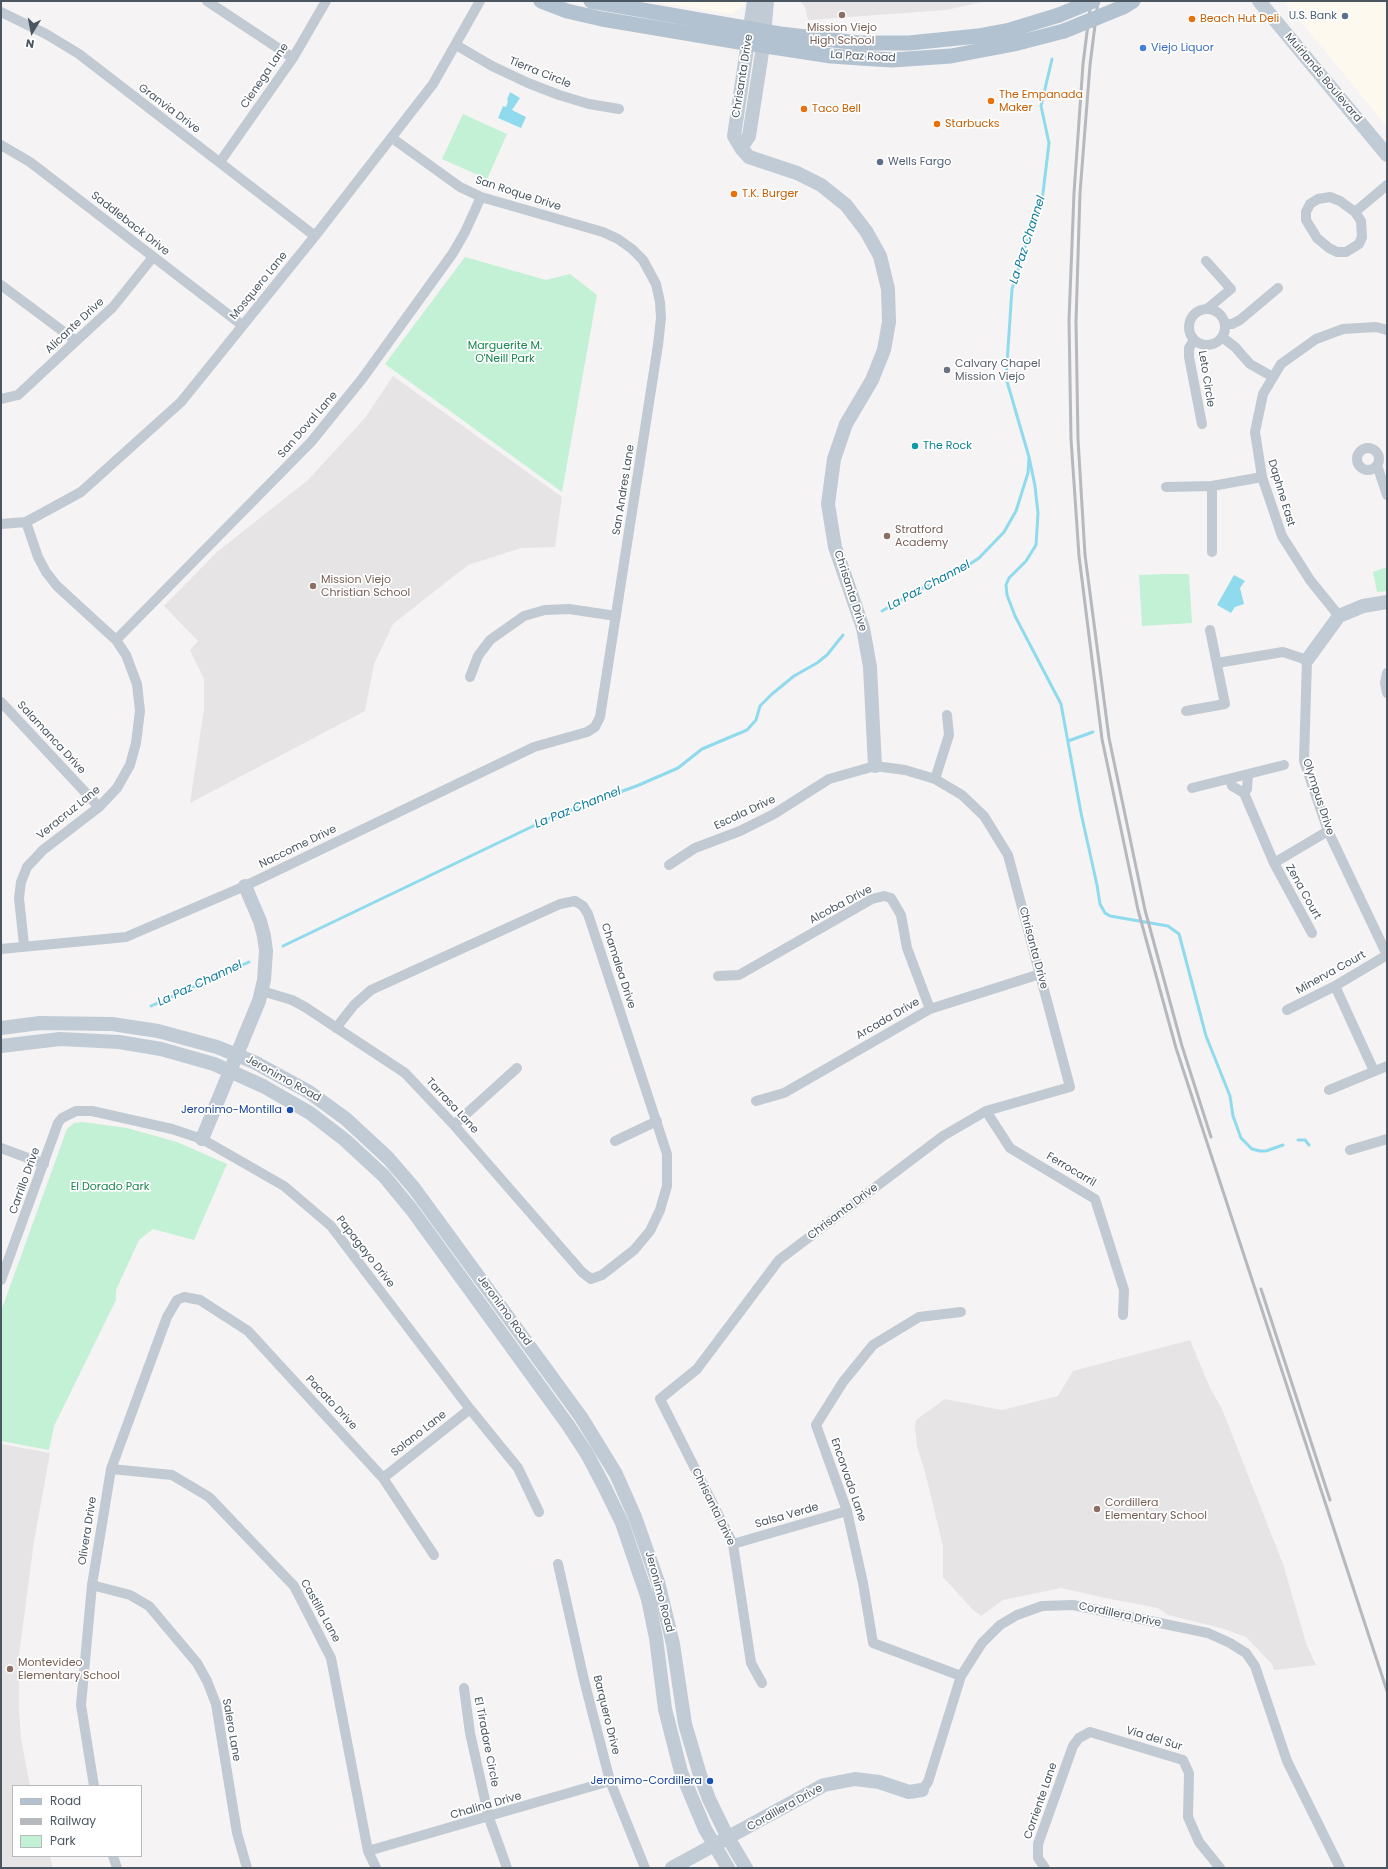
<!DOCTYPE html>
<html>
<head>
<meta charset="utf-8">
<style>
	body { margin:0 }
	#map { position:relative; width:1388px; height:1869px; overflow:hidden; background:#f5f3f3; font-family:Poppins,sans-serif }
	canvas { display:block }
	.frame { position:absolute; inset:0; border:2px solid #4a5661; pointer-events:none }
	.legend { position:absolute; left:12px; top:1785px; width:130px; height:72px; box-sizing:border-box; background:#fff; border:1px solid #b7bbc0; margin:0; padding:5px 7px; list-style:none; font-size:12px; color:#4a5661 }
	.legend li { display:flex; align-items:center; gap:8px; height:20px }
	.legend b { width:20px; border:1px solid #b7bbc0 }
	.north { position:absolute; left:12px; top:12px; width:40px; height:40px; -webkit-text-stroke:3px #fff; paint-order:stroke; rotate:190deg; font-size:11px; font-weight:700; line-height:16px; text-align:center; color:#4a5661 }
	.north::after { content:''; display:block; margin:auto; width:14px; height:18px; background:#4a5661; clip-path:polygon(50% 0,100% 100%,50% 72%,0 100%) }
</style>
</head>
<body>
<div id="map">
<canvas width="1388" height="1869"></canvas>
<div class="frame"></div>
<ul class="legend">
<li><b style="height:5px;background:#b3c2d1"></b>Road</li>
<li><b style="height:5px;background:#b5b8bd"></b>Railway</li>
<li><b style="height:11px;background:#c3f1d5"></b>Park</li>
</ul>
<div class="north">N</div>
</div>
<script>
const g = document.querySelector('canvas').getContext('2d');
g.lineJoin = 'round';
function fillPath(path, color) {
  g.fillStyle = color;
  g.fill(path, 'evenodd');
}
function toPath(rows) {
  const path = new Path2D();
  for (const r of rows) {
    if (r.length === 3) {
      path.moveTo(r[0] + r[2], r[1]);
      path.arc(r[0], r[1], r[2], 0, 2 * Math.PI);
      continue;
    }
    path.moveTo(r[0], r[1]);
    for (let i = 2; i < r.length; i += 2) path.lineTo(r[i], r[i + 1]);
  }
  return path;
}
function strokePath(path, color, width, dash) {
  g.strokeStyle = color;
  g.lineWidth = width;
  g.lineCap = dash ? 'butt' : 'round';
  g.setLineDash(dash || []);
  g.stroke(path);
}
function write(font, color, halo, rows, align = 'center') {
  g.font = font + ' Poppins,sans-serif';
  g.lineWidth = 3.5;
  g.setLineDash([]);
  g.textBaseline = 'middle';
  g.strokeStyle = halo;
  g.fillStyle = color;
  for (const [text, x, y, turn = 0] of rows) {
    g.save();
    g.translate(x, y);
    g.rotate((+turn || 0) * Math.PI / 180);
    g.textAlign = isNaN(turn) ? turn : align;
    if (halo) g.strokeText(text, 0, 0);
    g.fillText(text, 0, 0);
    g.restore();
  }
}
fillPath(toPath([
	[662,1,745,1,744,5,732,14,661,3],
	[1284,1,1387,1,1387,127]
]), '#fdf9ef');
fillPath(toPath([
	[800,1,987,1,946,10,808,20,805,7],
	[393,376,562,497,555,547,521,548,468,565,393,624,374,664,365,711,190,803,204,709,204,679,190,650,198,641,164,606,217,552,308,480,365,418],
	[1190,1340,1210,1388,1222,1409,1283,1564,1306,1643,1316,1665,1274,1670,1272,1664,1246,1637,1221,1628,1168,1615,1158,1608,1110,1599,1061,1588,1003,1600,981,1616,973,1610,943,1577,943,1546,925,1472,917,1447,915,1426,916,1420,945,1399,1002,1410,1058,1396,1073,1371],
	[1,1444,50,1453,34,1541,19,1655,19,1710,21,1739,30,1786,13,1786,13,1856,50,1856,53,1868,1,1868]
]), '#e6e4e5');
fillPath(toPath([
	[463,114,507,134,487,179,442,159],
	[465,257,546,280,570,274,597,295,562,492,385,364],
	[1387,567,1387,591,1377,592,1373,572],
	[1163,574,1189,574,1192,623,1142,626,1139,575],
	[82,1122,127,1128,177,1142,227,1164,194,1240,153,1229,139,1240,116,1290,116,1300,54,1426,49,1450,1,1441,1,1311,67,1129,74,1123]
]), '#c3f1d5');
fillPath(toPath([
	[510,92,520,98,512,110,526,117,521,128,498,118,503,106,506,107,508,101,507,100],
	[1234,575,1245,581,1240,588,1244,604,1235,607,1231,613,1217,605]
]), '#90daee');
strokePath(toPath([
	[1029,457,1035,486,1038,513,1036,545,1026,561,1009,578,1006,585,1007,595,1015,616,1061,704,1081,813,1097,885,1100,904,1105,913,1110,916,1168,926,1179,934,1206,1036,1230,1096,1233,1116,1241,1138,1252,1149,1260,1151,1266,1151,1283,1145],
	[882,611,920,589,952,576,979,558,1004,532,1016,511,1028,473,1029,457,1006,378,1012,289,1025,247,1040,209,1043,193,1049,143,1041,106,1052,59],
	[1068,741,1093,732],
	[283,946,550,818,639,785,678,768,702,749,747,730,756,720,760,706,772,694,794,676,817,663,827,655,843,635],
	[151,1006,249,962],
	[1298,1140,1305,1140,1309,1145]
]), '#90daee', 3);
strokePath(toPath([
	[207,1,293,58],
	[1,12,46,34,79,54,315,236],
	[456,45,492,66,528,83,559,95,589,104,619,109],
	[1,145,30,162,242,325],
	[220,162,293,58,326,1],
	[1330,197,1340,201,1355,212,1361,221,1362,237,1359,244,1346,252,1337,252,1329,248,1317,238,1306,220,1306,212,1310,204,1318,199,1330,197],
	[1355,212,1387,185],
	[1206,261,1231,289,1207,309],
	[1,285,76,341],
	[1207,327,18],
	[1225,324,1232,324,1240,320,1278,288],
	[1222,337,1235,347,1250,364,1273,377],
	[1194,340,1189,348,1189,357,1202,424],
	[1,399,18,395,76,341,113,307,153,257],
	[1368,459,11],
	[1377,465,1387,495],
	[1166,487,1212,486,1262,477],
	[1,524,26,522,81,492,181,402,315,236,433,84,480,1],
	[1212,552,1212,486],
	[1339,616,1310,580,1282,536,1262,477,1255,432,1263,394,1281,364,1316,339,1343,329,1376,327,1387,330],
	[116,640,311,442,362,379,453,253,465,232,481,197],
	[1217,663,1283,652,1307,660,1304,761,1328,831,1387,955],
	[1387,673,1385,683,1387,693],
	[470,677,478,656,490,640,524,616,545,610,569,609,616,616],
	[1,702,99,807],
	[1186,711,1225,704,1210,630],
	[935,779,949,735,947,715],
	[1230,779,1232,786,1244,793,1274,863,1312,933],
	[1192,788,1284,765],
	[1244,793,1247,789,1248,775],
	[1274,863,1328,831],
	[669,865,695,848,740,831,774,814,829,779,875,766,905,770,935,779,962,795,984,816,1008,855,1070,1087,986,1111,943,1136,779,1260,697,1369,660,1399,733,1544,751,1663,762,1683],
	[24,945,19,898,21,882,27,867,43,850,99,807,117,788,130,765,136,743,140,711,137,684,126,655,116,640,57,586,46,572,38,557,26,522],
	[1,949,126,937,245,886,534,747,587,732,595,727,600,717,658,345,661,318,660,302,656,284,643,260,632,249,618,239,603,232,481,197,460,187,392,138],
	[718,976,739,975,872,899,884,896,891,898,901,915,907,948,930,1009],
	[1335,986,1374,1071],
	[262,991,292,1000,305,1007,405,1073,454,1125,582,1272,591,1279,602,1275,634,1250,650,1231,660,1210,667,1186,667,1154,588,914,583,906,575,901,560,904,371,990,354,1005,336,1028],
	[1287,1010,1335,986,1387,955],
	[1329,1090,1387,1066],
	[756,1101,784,1093,930,1009,1040,974],
	[986,1111,1010,1148,1095,1199,1124,1290,1123,1315],
	[454,1125,517,1068],
	[615,1141,657,1121],
	[1,1148,44,1164],
	[1350,1150,1387,1139],
	[1,1280,58,1123,62,1118,76,1111,92,1111,172,1129,202,1139,284,1186,331,1226,470,1409,518,1468,539,1512],
	[961,1312,919,1317,873,1345,843,1382,816,1425,847,1511,863,1583,873,1643,961,1676],
	[111,1469,172,1475,209,1497,294,1586,331,1658,368,1851,376,1868],
	[383,1478,470,1409],
	[733,1544,847,1511],
	[558,1564,584,1680,610,1781,645,1868],
	[92,1585,130,1595,149,1606,197,1663,207,1681,216,1704,237,1833,247,1868],
	[464,1688,470,1733,489,1818,507,1868],
	[94,1786,81,1705,92,1585,111,1469,167,1317,177,1300,184,1297,200,1300,248,1331,383,1478,434,1555],
	[922,1790,928,1782,961,1676,982,1643,1000,1625,1017,1615,1042,1606,1073,1605,1208,1633,1230,1643,1246,1653,1255,1666,1287,1761,1340,1868],
	[368,1851,610,1781],
	[113,1856,117,1868],
	[1045,1868,1038,1858,1038,1844,1073,1746,1079,1738,1090,1732,1183,1760,1189,1773,1188,1817,1199,1842,1220,1868]
]), '#c1cad2', 10);
strokePath(toPath([
	[754,1,734,136,741,148,749,157,797,173,821,185,846,205,866,231,880,256,888,289,889,322,884,350,872,380,846,424,834,459,828,504,835,547,863,628,870,667,875,766],
	[1259,1,1387,155],
	[741,148,749,136,763,46,767,1],
	[1307,660,1339,616,1363,606,1387,602],
	[1,1028,40,1023,112,1024,158,1031,217,1047,254,1062,309,1092,346,1119,388,1158,414,1188,581,1417,616,1474,635,1517,658,1582,673,1644,685,1724,700,1775,709,1799,727,1836,746,1868],
	[1,1046,60,1039,119,1042,161,1049,214,1064,263,1086,310,1113,345,1140,384,1176,412,1210,568,1425,587,1454,605,1488,622,1523,648,1599,656,1638,665,1709,681,1772,705,1829,728,1868],
	[202,1139,259,1001,264,980,266,951,264,936,260,921,245,886],
	[672,1868,824,1785,855,1779,879,1782,909,1792,922,1790]
]), '#c1cbd6', 14);
strokePath(toPath([
	[541,1,567,11,602,19,733,41,831,56,860,58,892,60,951,56,1014,44,1064,31],
	[591,1,780,34,859,43,909,43,978,36,1010,30,1059,15],
	[1123,7,1133,1]
]), '#b3c2d1', 15);
strokePath(toPath([
	[1091,1,1083,64,1074,193,1069,320,1071,439,1079,556,1102,739,1138,910,1176,1048,1387,1691],
	[1098,1,1090,65,1080,193,1076,321,1078,439,1085,555,1109,738,1145,910,1182,1046,1211,1137],
	[1261,1289,1330,1500]
]), '#b5b8bd', 3);
strokePath(toPath([
	[1059,15,1093,1],
	[1064,31,1123,7]
]), '#b3c2d1', 15);
for (const [x, y, r, color] of [
	[842,15,4,"#8d6e63"],
	[1345,16,4,"#5c6f8a"],
	[1192,19,4,"#e8710a"],
	[1143,48,4,"#3f7fe0"],
	[991,101,4,"#e8710a"],
	[804,109,4,"#e8710a"],
	[937,124,4,"#e8710a"],
	[880,162,4,"#5c6f8a"],
	[734,194,4,"#e8710a"],
	[947,370,4,"#6b7280"],
	[915,446,4,"#0f9aa8"],
	[887,536,4,"#8d6e63"],
	[313,586,4,"#8d6e63"],
	[290,1110,4,"#1a4fb4"],
	[1097,1509,4,"#8d6e63"],
	[10,1669,4,"#8d6e63"],
	[710,1781,4,"#1a4fb4"]
]) {
  const dot = new Path2D();
  dot.arc(x, y, r, 0, 2 * Math.PI);
  g.fillStyle = color;
  g.fill(dot);
  strokePath(dot, '#fff', 1.5);
}
write('11px', '#4e5e75', '#fff', [
	["U.S. Bank",1337,16],
	["Wells Fargo",888,162,"left"]
], 'right');
write('11px', '#c56008', '#fff', [
	["Beach Hut Deli",1200,19],
	["The Empanada",999,95],
	["Maker",999,108],
	["Taco Bell",812,109],
	["Starbucks",945,124],
	["T.K. Burger",742,194]
], 'left');
write('11px', '#785e54', '#fff', [
	["Mission Viejo",842,28,"center"],
	["High School",842,41,"center"],
	["Stratford",895,530],
	["Academy",895,543],
	["Mission Viejo",321,580],
	["Christian School",321,593],
	["Cordillera",1105,1503],
	["Elementary School",1105,1516],
	["Montevideo",18,1663],
	["Elementary School",18,1676]
], 'left');
write('11px', '#366cbe', '#fff', [
	["Viejo Liquor",1151,48]
], 'left');
write('11px', '#4a5661', '#fff', [
	["La Paz Road",863,57,3],
	["Tierra Circle",540,73,22],
	["Cienega Lane",265,76,-56],
	["Chrisanta Drive",743,76,-81],
	["Muirlands Boulevard",1323,78,50],
	["Granvia Drive",169,109,37],
	["San Roque Drive",518,194,18],
	["Saddleback Drive",130,224,38],
	["Mosquero Lane",259,286,-51],
	["Alicante Drive",75,326,-43],
	["Leto Circle",1206,379,81],
	["San Doval Lane",308,425,-49],
	["San Andres Lane",624,490,-81],
	["Daphne East",1281,493,73],
	["Chrisanta Drive",850,591,72],
	["Salamanca Drive",51,738,47],
	["Olympus Drive",1318,797,72],
	["Veracruz Lane",69,813,-39],
	["Escala Drive",745,813,-25],
	["Naccome Drive",298,847,-26],
	["Zena Court",1303,892,61],
	["Alcoba Drive",841,905,-28],
	["Chrisanta Drive",1033,948,75],
	["Chamalea Drive",618,966,72],
	["Minerva Court",1331,973,-29],
	["Arcada Drive",888,1019,-30],
	["Jeronimo Road",283,1079,29],
	["Tarrasa Lane",452,1106,47],
	["Ferrocarril",1071,1170,31],
	["Carrillo Drive",25,1181,-70],
	["Chrisanta Drive",843,1212,-37],
	["Papagayo Drive",365,1252,52],
	["Jeronimo Road",504,1311,54],
	["Pacato Drive",331,1403,47],
	["Solano Lane",419,1434,-38],
	["Encorvado Lane",848,1480,71],
	["Chrisanta Drive",713,1507,64],
	["Salsa Verde",787,1516,-16],
	["Olivera Drive",88,1531,-81],
	["Jeronimo Road",659,1592,75],
	["Castilla Lane",320,1611,61],
	["Cordillera Drive",1120,1615,12],
	["Barquero Drive",606,1715,76],
	["Salero Lane",231,1730,80],
	["Via del Sur",1154,1739,17],
	["El Tiradore Circle",486,1742,79],
	["Corriente Lane",1041,1801,-71],
	["Chalina Drive",486,1806,-16],
	["Cordillera Drive",785,1808,-29]
]);
write('11px', '#17864f', '#fff', [
	["Marguerite M.",505,346],
	["O'Neill Park",505,359],
	["El Dorado Park",110,1187]
]);
write('11px', '#5b616d', '#fff', [
	["Calvary Chapel",955,364],
	["Mission Viejo",955,377]
], 'left');
write('11px', '#0d838f', '#fff', [
	["The Rock",923,446]
], 'left');
write('11px', '#164399', '#fff', [
	["Jeronimo-Montilla",282,1110],
	["Jeronimo-Cordillera",702,1781]
], 'right');
write('italic 12px', '#0c7c9b', '#fff', [
	["La Paz Channel",1028,240,-72],
	["La Paz Channel",929,586,-28],
	["La Paz Channel",578,808,-22],
	["La Paz Channel",200,984,-25]
]);
</script>
</body>
</html>
